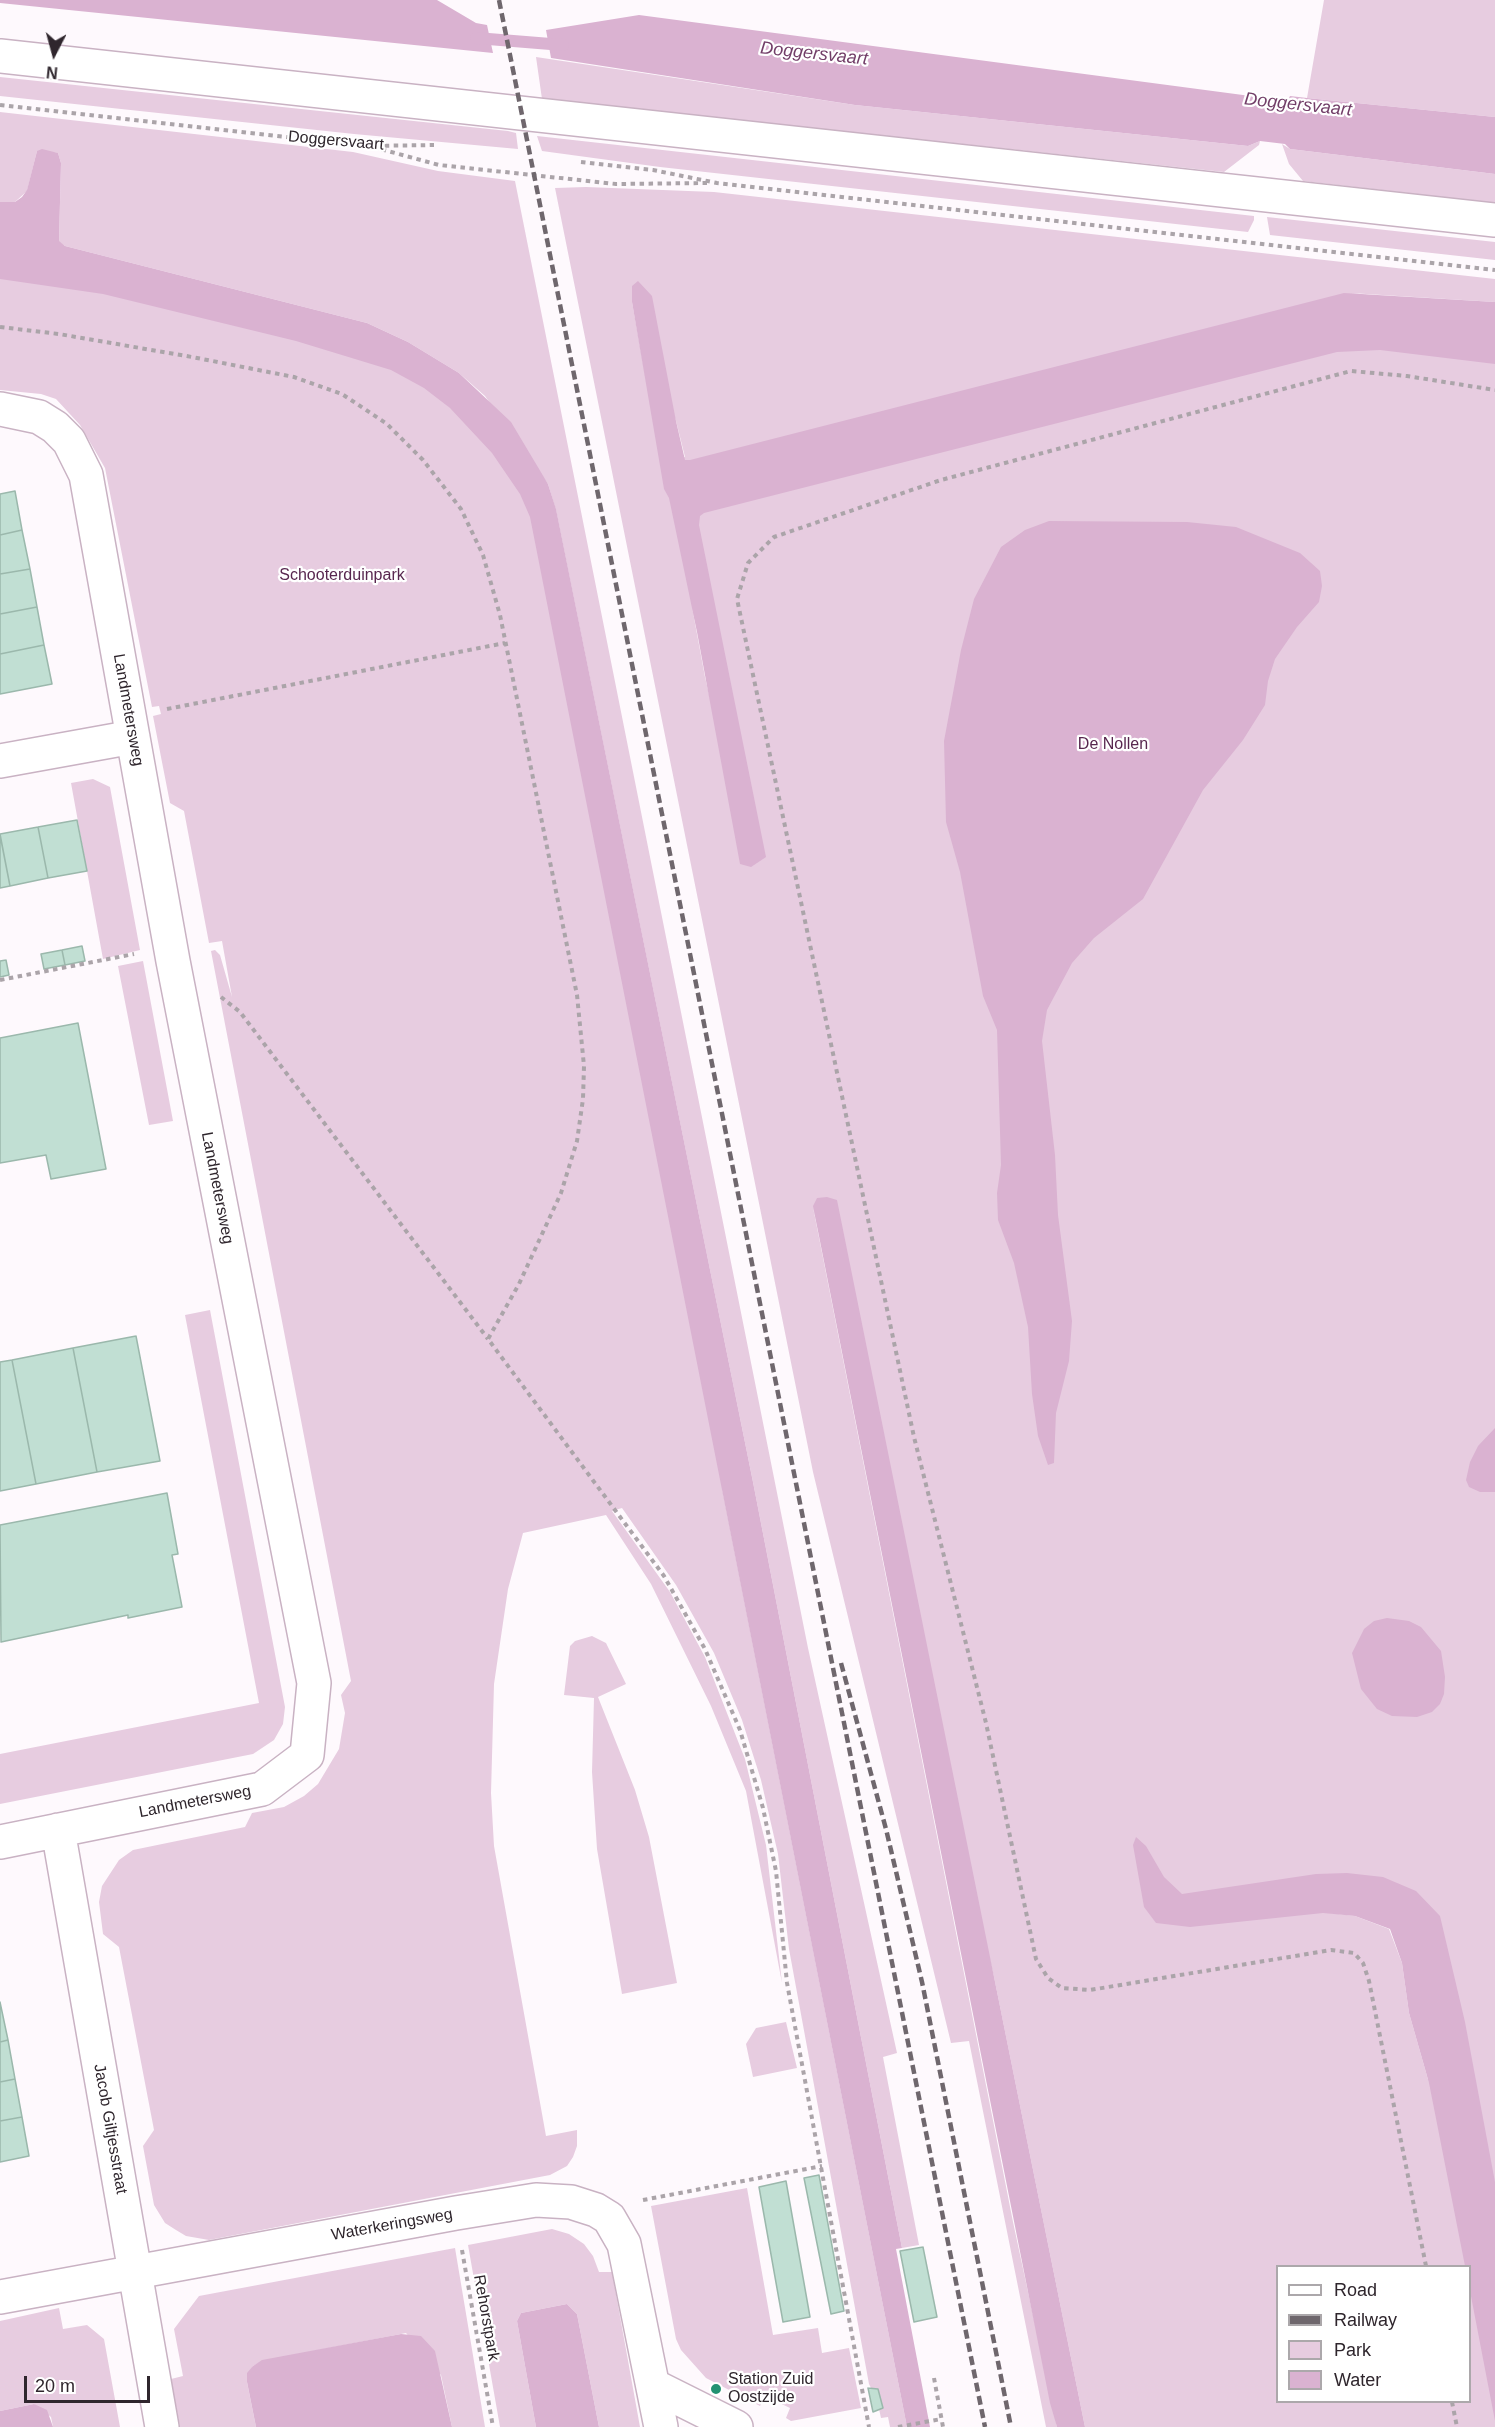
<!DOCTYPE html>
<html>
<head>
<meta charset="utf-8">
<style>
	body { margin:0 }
	#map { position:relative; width:1495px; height:2427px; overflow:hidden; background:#fef9fd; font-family:Helvetica,sans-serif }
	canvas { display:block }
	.legend { position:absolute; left:1276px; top:2265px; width:195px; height:138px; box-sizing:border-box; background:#fff; border:2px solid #aca8ab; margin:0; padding:8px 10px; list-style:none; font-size:18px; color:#2f262d }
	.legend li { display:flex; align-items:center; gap:12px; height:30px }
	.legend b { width:30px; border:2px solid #aca8ab }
	.north { position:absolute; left:24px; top:24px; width:60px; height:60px; -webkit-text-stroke:4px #fff; paint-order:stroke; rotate:186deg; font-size:16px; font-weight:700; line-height:24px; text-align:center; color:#2f262d }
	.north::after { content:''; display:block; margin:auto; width:21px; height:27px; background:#2f262d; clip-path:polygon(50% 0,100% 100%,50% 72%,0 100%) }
	.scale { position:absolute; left:24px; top:2376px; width:126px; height:27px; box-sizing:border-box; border:3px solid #2f262d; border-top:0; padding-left:8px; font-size:18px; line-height:21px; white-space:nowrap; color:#2f262d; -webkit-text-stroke:4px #fff; paint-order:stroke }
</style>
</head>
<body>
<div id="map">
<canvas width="1495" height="2427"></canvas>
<ul class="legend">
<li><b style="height:8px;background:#fff"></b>Road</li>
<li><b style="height:8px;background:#6f676d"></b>Railway</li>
<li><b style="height:16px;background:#e7cce0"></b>Park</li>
<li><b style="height:16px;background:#dab2d1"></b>Water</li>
</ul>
<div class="north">N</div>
<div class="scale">20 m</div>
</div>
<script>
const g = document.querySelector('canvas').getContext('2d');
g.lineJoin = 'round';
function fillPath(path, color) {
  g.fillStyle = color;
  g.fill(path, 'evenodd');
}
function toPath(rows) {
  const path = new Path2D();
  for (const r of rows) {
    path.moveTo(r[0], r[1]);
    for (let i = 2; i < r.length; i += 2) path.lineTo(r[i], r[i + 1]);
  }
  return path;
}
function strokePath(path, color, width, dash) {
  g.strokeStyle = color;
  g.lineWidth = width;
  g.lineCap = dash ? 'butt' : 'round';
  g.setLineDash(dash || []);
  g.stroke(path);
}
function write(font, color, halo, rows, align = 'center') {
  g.font = font + ' Helvetica,sans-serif';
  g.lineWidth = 4.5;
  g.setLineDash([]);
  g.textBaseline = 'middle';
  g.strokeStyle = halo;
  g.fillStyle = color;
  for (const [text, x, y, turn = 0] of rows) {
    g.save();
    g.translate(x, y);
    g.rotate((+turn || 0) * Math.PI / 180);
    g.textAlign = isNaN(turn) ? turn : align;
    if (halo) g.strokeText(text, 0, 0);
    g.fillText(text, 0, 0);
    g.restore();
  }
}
fillPath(toPath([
	[1324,0,1495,0,1495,117,1307,98],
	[536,57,855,105,1248,146,1260,141,1259,145,1224,172,542,99],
	[0,77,508,131,516,133,518,149,354,134,0,96],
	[0,112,353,152,438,171,515,181,808,1648,897,2053,883,2057,919,2245,902,2248,753,1482,556,510,548,484,485,396,459,373,408,342,367,323,65,246,59,242,61,163,58,153,37,151,27,191,15,202,0,202],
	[537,136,1254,216,1254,220,1248,232,660,167,542,151],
	[1282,144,1290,149,1495,174,1495,203,1303,181,1289,164],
	[586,187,714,192,1495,279,1495,302,1350,293,1495,309,1495,2427,1085,2427,994,1977,813,1207,1013,2222,1057,2427,1046,2427,969,2041,951,2043,813,1472,555,188],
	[632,286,676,421,685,457,661,463,632,302],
	[692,607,749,866,705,677],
	[1394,1911,1454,2206,1429,2083,1409,2013,1402,1963,1389,1929,1355,1916,1330,1913],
	[1278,2266,1470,2266,1470,2402,1278,2402],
	[1267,217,1495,242,1495,260,1270,235],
	[0,258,393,357,531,479,732,1457,722,1488,907,2427,890,2427,888,2417,881,2418,879,2409,882,2408,878,2389,871,2388,869,2384,789,1949,778,1854,761,1780,742,1720,714,1653,676,1585,622,1508,612,1511,670,1592,705,1657,745,1759,766,1845,782,1983,746,1791,711,1706,651,1584,606,1515,523,1533,508,1589,494,1684,491,1793,494,1846,546,2136,577,2130,577,2146,573,2157,567,2166,550,2175,209,2240,186,2236,176,2230,165,2223,154,2205,143,2146,154,2130,119,1947,103,1934,99,1902,102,1886,119,1860,133,1850,245,1827,252,1813,284,1807,304,1796,318,1784,339,1749,345,1713,341,1695,351,1681,211,951,215,950,220,955,232,997,222,941,209,943,184,811,170,803,153,716,161,714,159,706,152,707,105,468,80,425,56,399,41,394,0,390],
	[93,779,110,787,140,950,103,959,71,783],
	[143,961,173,1121,149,1125,118,966],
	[210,1310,285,1707,283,1724,274,1740,253,1754,0,1804,0,1754,259,1703,185,1315],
	[592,1636,606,1643,626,1684,598,1697,635,1790,649,1837,677,1983,622,1994,597,1849,592,1772,594,1698,564,1695,570,1646,575,1641],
	[786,2022,797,2068,753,2077,746,2044,756,2028],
	[747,2188,773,2335,818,2328,822,2353,849,2348,861,2408,791,2421,786,2418,790,2408,765,2396,760,2406,706,2378,681,2350,676,2339,651,2206],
	[552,2229,569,2234,584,2244,593,2256,599,2272,612,2272,640,2427,599,2427,577,2314,567,2304,521,2313,517,2321,536,2427,500,2427,468,2245],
	[455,2248,485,2427,452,2427,441,2375,406,2333,262,2361,253,2366,247,2382,256,2427,180,2427,171,2379,183,2376,174,2329,199,2296],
	[59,2308,63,2329,87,2325,104,2339,120,2427,53,2427,51,2417,34,2404,0,2411,0,2321]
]), '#e7cce0');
fillPath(toPath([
	[0,0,437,0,476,23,487,25,493,53,0,3],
	[639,15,1258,97,1263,102,1286,104,1290,96,1307,98,1495,117,1495,174,1290,149,1285,144,1260,141,1248,146,855,105,551,58,546,30],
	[42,149,58,153,61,163,59,241,65,246,367,323,408,342,459,373,511,422,548,484,556,509,753,1482,902,2248,896,2249,930,2427,907,2427,530,517,520,494,492,453,450,408,424,388,391,370,296,341,103,294,0,279,0,202,15,202,22,197,27,190,37,151],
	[638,281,652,296,676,421,685,460,690,460,1344,293,1495,302,1495,364,1380,350,1337,352,704,513,700,516,699,525,766,857,751,867,740,864,697,632,669,498,664,489,632,302,632,286],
	[1049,521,1187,522,1236,527,1300,553,1320,571,1322,586,1319,602,1297,627,1275,659,1268,681,1265,705,1243,740,1203,790,1143,899,1094,938,1072,963,1047,1010,1042,1041,1055,1155,1058,1215,1072,1321,1069,1361,1056,1413,1054,1463,1048,1465,1038,1436,1032,1394,1028,1327,1014,1263,998,1220,997,1193,1001,1165,997,1030,983,996,960,872,946,822,944,741,961,650,974,599,1001,547,1025,530],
	[827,1197,837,1200,1085,2427,1057,2427,1050,2403,813,1206,817,1198],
	[1495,1428,1495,1492,1480,1492,1469,1487,1466,1480,1470,1462,1478,1446],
	[1387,1618,1409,1621,1421,1627,1441,1651,1445,1677,1444,1694,1440,1704,1432,1712,1417,1717,1392,1716,1377,1709,1361,1689,1352,1653,1364,1629,1374,1621],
	[1136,1837,1146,1846,1164,1877,1182,1894,1316,1874,1347,1873,1383,1877,1416,1891,1440,1916,1465,2022,1495,2182,1495,2421,1470,2291,1470,2266,1465,2266,1429,2083,1409,2013,1402,1963,1390,1929,1355,1916,1323,1913,1190,1927,1156,1923,1144,1907,1133,1845],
	[567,2304,577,2314,599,2427,536,2427,517,2321,521,2313],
	[401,2334,421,2336,435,2351,452,2427,256,2427,247,2382,247,2373,253,2366,262,2360],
	[34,2404,47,2410,53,2427,0,2427,0,2411]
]), '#dab2d1');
strokePath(toPath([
	[476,38,563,45]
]), '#dab2d1', 12);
const building = toPath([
	[15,491,22,530,0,535,0,494,15,491],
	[22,530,30,569,0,574,0,535,22,530],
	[30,569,37,607,0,614,0,574,30,569],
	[37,607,44,645,0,654,0,614,37,607],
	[44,645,52,684,0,694,0,654,44,645],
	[77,820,87,871,48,878,38,827,77,820],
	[38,827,48,878,10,886,0,834,38,827],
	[0,835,10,886,0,888,0,835],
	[82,946,85,961,65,965,62,950,82,946],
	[62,950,65,965,44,969,41,954,62,950],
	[6,960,9,975,0,977,0,961,6,960],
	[78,1023,106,1169,51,1179,46,1155,0,1163,0,1038,78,1023],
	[136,1336,160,1461,97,1472,73,1348,136,1336],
	[73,1348,97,1472,36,1484,12,1360,73,1348],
	[12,1360,36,1484,0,1491,0,1362,12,1360],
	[167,1493,178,1554,172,1555,182,1607,128,1618,128,1615,1,1642,0,1525,167,1493],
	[0,2002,8,2040,0,2042,0,2002],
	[8,2040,15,2079,0,2082,0,2042,8,2040],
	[15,2079,22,2117,0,2121,0,2082,15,2079],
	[22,2117,29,2156,0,2162,0,2121,22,2117],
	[819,2175,844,2311,831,2314,804,2178,819,2175],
	[786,2181,810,2317,783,2322,759,2187,786,2181],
	[923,2247,937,2317,914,2322,900,2251,923,2247],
	[868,2388,878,2389,883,2408,873,2412,868,2388]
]);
fillPath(building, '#c1dfd3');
strokePath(building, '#9bb8ac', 1.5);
const street = toPath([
	[0,409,39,417,55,427,69,441,86,475,173,961,314,1683,307,1755,262,1789,0,1842],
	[0,761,133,737],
	[58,1830,162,2427],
	[0,2297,456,2213,536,2200,571,2202,596,2210,609,2218,624,2244,661,2427],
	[654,2386,736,2427]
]);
const secondary = toPath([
	[0,56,1495,220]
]);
strokePath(street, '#c9b2c3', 36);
strokePath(secondary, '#c9b2c3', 36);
strokePath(toPath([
	[0,105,368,146,434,145],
	[373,147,439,165,616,184,707,183],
	[581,162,653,170,717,183,1495,270],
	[0,327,59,334,192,357,294,377,342,394,387,424,423,460,461,509,483,555,500,615,577,995,584,1066,583,1099,577,1141,561,1193,519,1284,488,1339,664,1576,705,1649,740,1730,763,1808,776,1871,787,1983,869,2427],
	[167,709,505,643],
	[0,980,134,954],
	[221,997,240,1012,488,1339],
	[643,2200,822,2166],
	[462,2250,493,2427],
	[1426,2266,1369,1981,1363,1963,1354,1953,1331,1950,1090,1990,1062,1988,1048,1978,1036,1959,986,1723,914,1437,737,599,748,563,774,537,941,480,1351,371,1407,376,1495,390],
	[934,2378,943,2427],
	[1452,2402,1457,2427],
	[898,2427,941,2419]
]), '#aba4a9', 4, [4.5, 4.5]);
strokePath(street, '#fff', 33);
strokePath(secondary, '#fff', 33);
strokePath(toPath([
	[499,0,985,2427],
	[841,1663,886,1829,922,1982,1011,2427]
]), '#6f676d', 4.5, [9, 4.5]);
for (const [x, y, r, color] of [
	[716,2389,6,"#239272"]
]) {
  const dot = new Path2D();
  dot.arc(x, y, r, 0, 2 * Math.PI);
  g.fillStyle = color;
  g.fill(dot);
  strokePath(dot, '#fff', 2);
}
write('16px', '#2f262d', '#fff', [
	["Doggersvaart",336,141,5],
	["Landmetersweg",128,710,80],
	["Landmetersweg",217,1188,79],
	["Landmetersweg",195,1802,-11],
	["Jacob Giltjesstraat",110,2129,80],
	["Waterkeringsweg",392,2225,-10],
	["Rehorstpark",486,2318,80]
]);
write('16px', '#58274f', '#fff', [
	["Schooterduinpark",342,576],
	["De Nollen",1113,745]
]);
write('16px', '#2f262d', '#fff', [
	["Station Zuid",728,2380],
	["Oostzijde",728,2398]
], 'left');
write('italic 18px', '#723e68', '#fff', [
	["Doggersvaart",814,54,6],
	["Doggersvaart",1298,105,6]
]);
</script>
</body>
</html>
